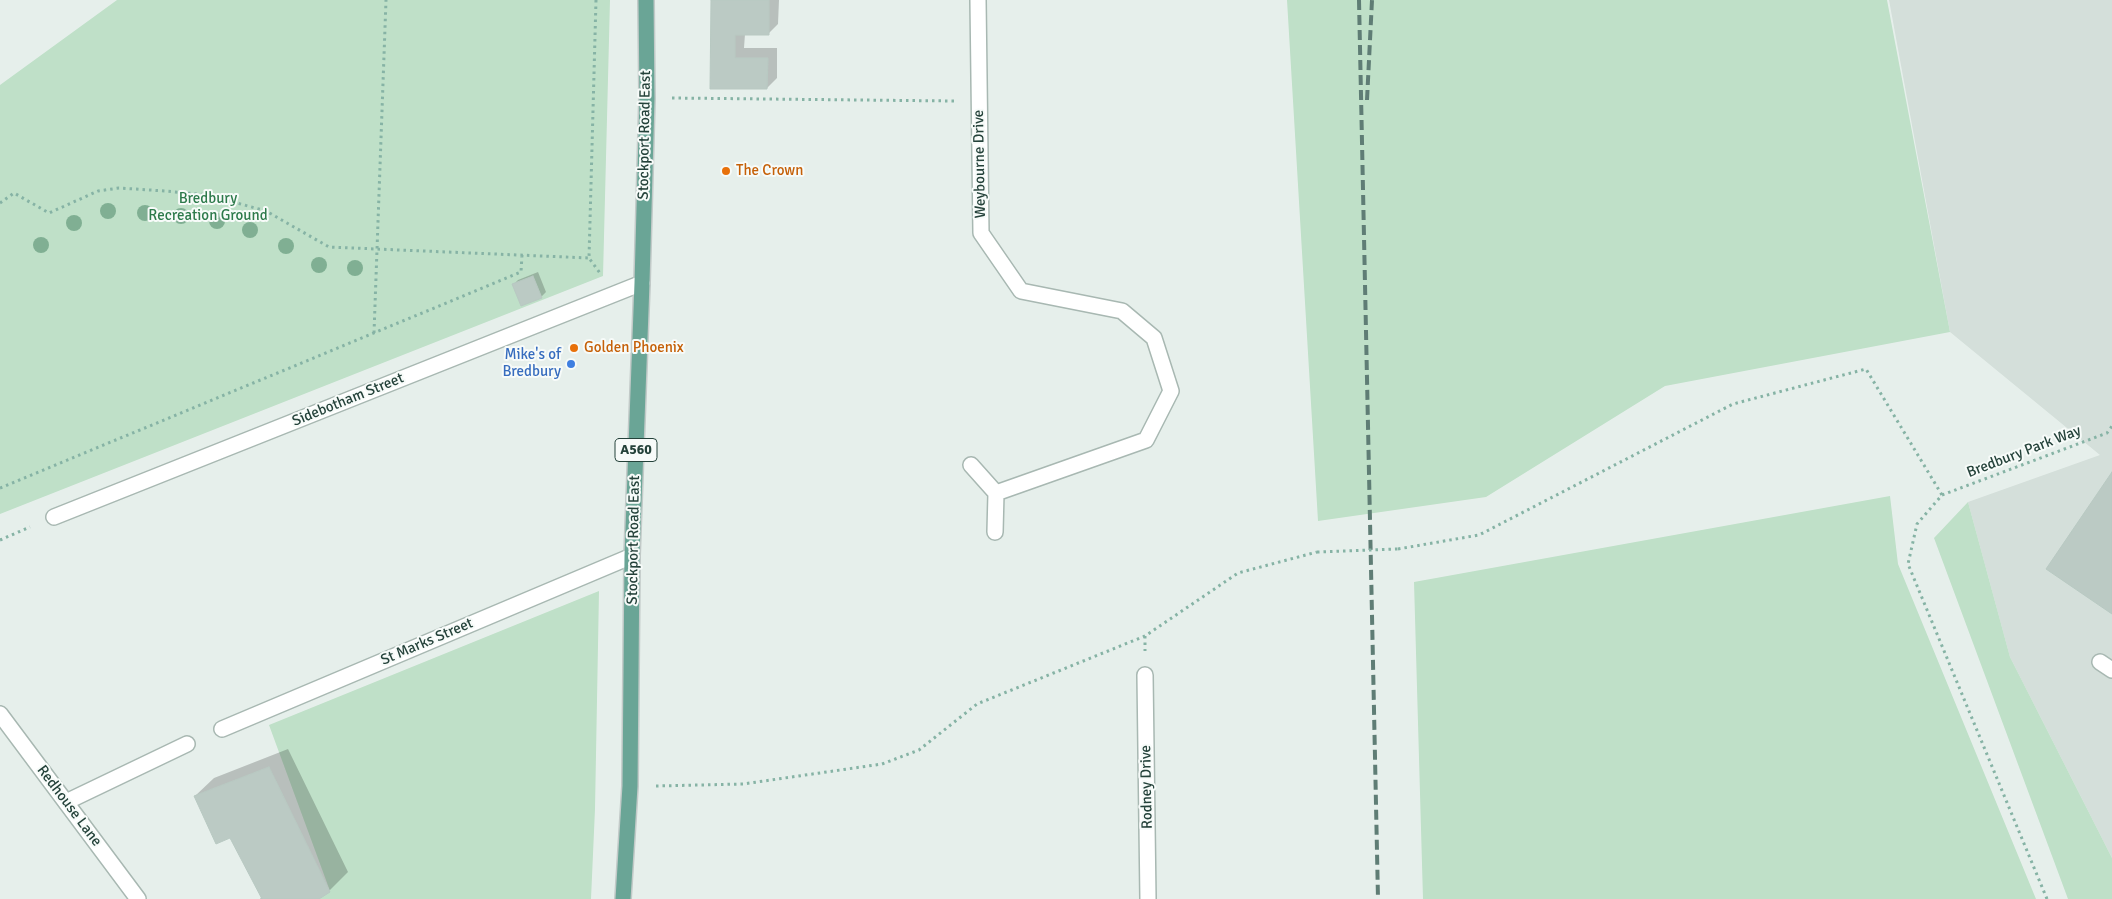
<!DOCTYPE html>
<html>
<head>
<meta charset="utf-8">
<style>
	body { margin:0 }
	canvas { display:block; background:#e6efeb }
</style>
</head>
<body>
<canvas width="2112" height="899"></canvas>
<script>
const g = document.querySelector('canvas').getContext('2d');
g.lineJoin = 'round';
function fillPath(path, color) {
  g.fillStyle = color;
  g.fill(path, 'evenodd');
}
function toPath(rows) {
  const path = new Path2D();
  for (const r of rows) {
    path.moveTo(r[0], r[1]);
    for (let i = 2; i < r.length; i += 2) path.lineTo(r[i], r[i + 1]);
  }
  return path;
}
function strokePath(path, color, width, dash) {
  g.strokeStyle = color;
  g.lineWidth = width;
  g.lineCap = dash ? 'butt' : 'round';
  g.setLineDash(dash || []);
  g.stroke(path);
}
function write(font, color, halo, rows, align = 'center') {
  g.font = font + ' Signika,sans-serif';
  g.lineWidth = 4;
  g.setLineDash([]);
  g.textBaseline = 'middle';
  g.strokeStyle = halo;
  g.fillStyle = color;
  for (const [text, x, y, turn = 0] of rows) {
    g.save();
    g.translate(x, y);
    g.rotate((+turn || 0) * Math.PI / 180);
    g.textAlign = isNaN(turn) ? turn : align;
    if (halo) g.strokeText(text, 0, 0);
    g.fillText(text, 0, 0);
    g.restore();
  }
}
fillPath(toPath([
	[1889,0,2112,0,2112,858,2010,657,1968,502,2100,455,1950,332]
]), '#d4dfda');
fillPath(toPath([
	[117,0,610,0,603,276,0,514,0,85],
	[1287,0,1887,0,1950,332,1665,386,1486,497,1318,521],
	[1890,496,1898,564,2036,899,1423,899,1414,582],
	[1968,502,2010,657,2112,858,2112,899,2068,899,1934,538],
	[599,591,595,809,591,899,319,899,330,891,269,725]
]), '#bfe0c8');
fillPath(toPath([
	[712,0,779,0,778,24,768,34,745,34,744,48,777,48,777,78,767,88,711,87],
	[538,272,546,292,541,297,513,285,518,280],
	[288,749,348,872,329,891,317,899,260,899,262,896,230,836,195,796,214,778]
]), '#0003');
const building = toPath([
	[711,0,769,0,769,35,735,35,735,58,768,58,767,89,710,89,711,0],
	[533,276,542,298,521,306,512,284,533,276],
	[2112,472,2112,614,2046,569,2112,472],
	[269,767,330,892,319,899,262,899,230,838,216,844,194,796,269,767]
]);
fillPath(building, '#bbcac4');
strokePath(building, '#b8c9c2', 1);
const lane = toPath([
	[2100,662,2112,670],
	[66,802,187,744]
]);
const street = toPath([
	[978,0,981,233,1021,291,1122,311,1154,338,1171,391,1146,440,996,493],
	[971,465,996,493,995,532],
	[54,517,642,283],
	[1145,675,1148,899],
	[0,714,138,899],
	[222,729,632,556]
]);
const primary = toPath([
	[623,899,630,786,632,556,642,283,647,98,646,0]
]);
strokePath(lane, '#a8b8b2', 18);
strokePath(street, '#a8b8b2', 18);
strokePath(primary, '#c2cac8', 18);
strokePath(toPath([
	[596,0,589,258,600,273],
	[672,98,954,101],
	[0,203,14,193,49,213,98,191,119,188,165,191,208,195,266,211,329,247,589,258],
	[374,333,386,0],
	[0,488,521,272,522,255],
	[0,540,30,527],
	[1398,549,1479,535,1733,404,1866,369,1942,495],
	[1145,636,1145,651],
	[656,786,743,784,882,764,919,750,977,704,1145,636,1238,573,1317,552],
	[2047,899,1908,564,1917,524,1942,495,2107,433,2112,426]
]), '#86b3a5', 3, [2.5, 4]);
strokePath(lane, '#fff', 15);
strokePath(street, '#fff', 15);
strokePath(primary, '#6aa596', 15);
strokePath(toPath([
	[1359,0,1378,899],
	[1367,100,1372,0]
]), '#5f7d75', 4, [10, 5]);
strokePath(toPath([
	[1317,552,1398,549]
]), '#86b3a5', 3, [2.5, 4]);
g.fillStyle = '#80af93';
for (const [x, y] of [
	[108,211],
	[145,213],
	[181,216],
	[217,221],
	[74,223],
	[250,230],
	[41,245],
	[286,246],
	[319,265],
	[355,268]
]) {
  g.beginPath();
  g.arc(x, y, 8, 0, 2 * Math.PI);
  g.fill();
}
for (const [x, y, r, color] of [
	[726,171,5,"#e8710a"],
	[574,348,5,"#e8710a"],
	[571,364,5,"#3f7fe0"]
]) {
  const dot = new Path2D();
  dot.arc(x, y, r, 0, 2 * Math.PI);
  g.fillStyle = color;
  g.fill(dot);
  strokePath(dot, '#f7fbf9', 2);
}
for (const [x, y, w] of [
	[636,450,42]
]) {
  const box = new Path2D();
  box.roundRect(x - w / 2, y - 11.5, w, 23, 4);
  g.fillStyle = '#f7fbf9';
  g.fill(box);
  strokePath(box, '#24423a', 1);
}
write('bold 14px', '#24423a', null, [
	["A560",636,450]
]);
write('15px', '#24423a', '#f7fbf9', [
	["Stockport Road East",645,135,-89],
	["Weybourne Drive",980,164,-91],
	["Sidebotham Street",348,400,-22],
	["Bredbury Park Way",2024,452,-21],
	["Stockport Road East",634,540,-89],
	["St Marks Street",427,642,-23],
	["Rodney Drive",1147,787,-91],
	["Redhouse Lane",69,806,53]
]);
write('15px', '#c56008', '#f7fbf9', [
	["The Crown",736,171],
	["Golden Phoenix",584,348]
], 'left');
write('15px', '#2d7a4b', '#f7fbf9', [
	["Bredbury",208,199],
	["Recreation Ground",208,216]
]);
write('15px', '#366cbe', '#f7fbf9', [
	["Mike's of",561,355],
	["Bredbury",561,372]
], 'right');
</script>
</body>
</html>
